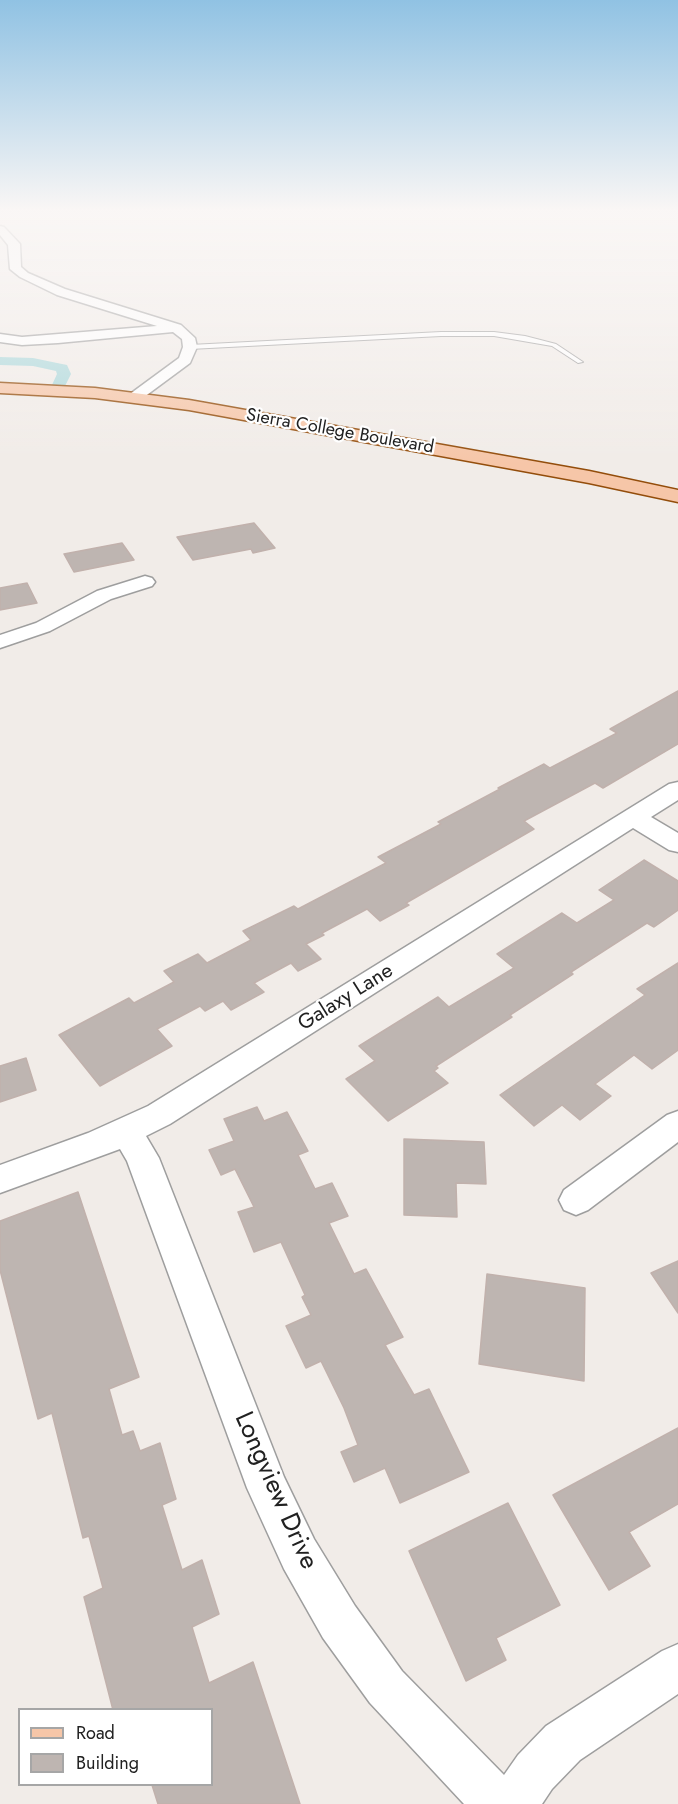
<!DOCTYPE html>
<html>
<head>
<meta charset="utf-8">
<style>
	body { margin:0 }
	#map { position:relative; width:678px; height:1804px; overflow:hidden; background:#f1ece8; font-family:Jost,sans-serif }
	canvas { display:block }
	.legend { position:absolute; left:18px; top:1708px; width:195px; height:78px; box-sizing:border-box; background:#fff; border:2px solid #a6a6a6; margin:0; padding:8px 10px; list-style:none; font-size:18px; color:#212121 }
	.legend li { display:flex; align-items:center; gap:12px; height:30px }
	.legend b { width:30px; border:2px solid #a6a6a6 }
</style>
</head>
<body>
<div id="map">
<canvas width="678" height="1804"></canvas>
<ul class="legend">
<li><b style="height:8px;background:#f6c6a8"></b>Road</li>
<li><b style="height:16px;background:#beb5b1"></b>Building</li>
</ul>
</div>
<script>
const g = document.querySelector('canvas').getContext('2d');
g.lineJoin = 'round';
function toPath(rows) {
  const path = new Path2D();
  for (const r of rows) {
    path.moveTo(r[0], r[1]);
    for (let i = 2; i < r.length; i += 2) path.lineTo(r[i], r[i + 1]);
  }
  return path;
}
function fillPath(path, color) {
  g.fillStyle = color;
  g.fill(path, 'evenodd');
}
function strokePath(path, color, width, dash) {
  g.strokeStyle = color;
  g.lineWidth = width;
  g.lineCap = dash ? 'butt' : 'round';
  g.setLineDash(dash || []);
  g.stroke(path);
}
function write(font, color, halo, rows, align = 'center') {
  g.font = font + ' Jost,sans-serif';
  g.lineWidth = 4.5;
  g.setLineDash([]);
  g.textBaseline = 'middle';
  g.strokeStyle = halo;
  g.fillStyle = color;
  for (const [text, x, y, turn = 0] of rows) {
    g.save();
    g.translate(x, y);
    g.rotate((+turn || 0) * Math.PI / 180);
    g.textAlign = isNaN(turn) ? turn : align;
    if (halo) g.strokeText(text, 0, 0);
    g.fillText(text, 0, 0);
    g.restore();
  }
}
fillPath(toPath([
	[0,357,33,358,62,364,67,365,71,374,64,388,59,389,52,385,57,374,56,371,33,366,0,365,0,357]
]), '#acd8db');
const building = toPath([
	[254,523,275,548,253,553,251,549,193,560,177,537,254,523],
	[122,543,134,560,74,572,64,554,122,543],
	[27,583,37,603,0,610,0,588,27,583],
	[678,691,678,744,603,788,595,783,524,821,534,829,406,903,409,905,380,921,367,909,322,933,324,935,306,944,321,959,298,971,291,963,254,983,264,992,231,1010,223,1001,205,1011,200,1006,157,1029,172,1046,100,1086,59,1035,129,998,134,1003,174,982,164,971,198,954,207,963,251,940,243,931,294,906,298,909,386,863,378,857,441,824,438,822,500,789,498,788,544,764,550,768,617,733,610,729,678,691],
	[644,860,678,881,678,910,654,927,647,923,571,972,573,974,510,1015,512,1017,436,1066,438,1068,434,1071,448,1083,388,1121,346,1079,375,1061,359,1046,438,997,449,1007,514,968,497,954,562,913,577,923,614,900,599,890,644,860],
	[678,963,678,1050,652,1069,634,1055,595,1084,611,1096,580,1120,562,1105,534,1126,500,1095,645,995,637,989,678,963],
	[26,1058,36,1090,0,1102,0,1066,26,1058],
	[257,1107,264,1121,287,1112,308,1151,298,1155,315,1189,332,1183,348,1216,329,1223,354,1274,366,1269,403,1337,385,1345,414,1395,429,1389,469,1472,400,1503,385,1468,354,1482,341,1452,358,1445,344,1408,321,1361,306,1368,286,1326,311,1315,302,1297,305,1295,281,1242,254,1252,238,1212,254,1207,235,1169,221,1175,209,1150,234,1141,224,1119,257,1107],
	[404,1139,484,1142,486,1184,456,1183,457,1217,404,1215,404,1139],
	[78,1192,139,1377,109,1389,122,1435,133,1431,140,1451,160,1443,176,1499,162,1505,182,1570,202,1560,219,1614,192,1627,209,1683,253,1662,300,1804,158,1804,152,1785,212,1785,212,1710,113,1710,84,1597,103,1588,89,1536,83,1538,52,1413,38,1419,0,1270,0,1221,78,1192],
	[678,1261,678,1313,651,1273,678,1261],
	[487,1274,585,1288,584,1381,479,1364,487,1274],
	[678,1428,678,1504,629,1532,650,1566,609,1590,553,1495,678,1428],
	[508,1503,560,1605,496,1638,506,1660,466,1681,409,1551,508,1503]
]);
fillPath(building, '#beb5b1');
strokePath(building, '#c1b1ac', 1.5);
const service = toPath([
	[441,332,494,332,525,336,556,344,583,362,578,363,552,346,494,336,441,336,190,349,187,347,190,345,441,332]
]);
const minor = toPath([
	[0,226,4,227,20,244,21,267,28,273,65,289,181,325,195,338,197,347,190,363,140,400,135,401,130,400,128,397,130,394,179,358,183,347,182,339,173,332,58,343,22,345,0,342,0,334,22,337,157,326,57,295,20,277,10,269,8,245,0,235,0,226],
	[145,576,152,578,155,582,152,586,111,599,50,631,0,648,0,635,36,623,97,591,145,576],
	[678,782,678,800,651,817,678,833,678,852,669,850,633,828,170,1124,146,1136,159,1158,284,1477,314,1539,355,1606,402,1671,504,1775,518,1755,546,1726,662,1651,678,1644,678,1694,580,1760,552,1789,542,1804,464,1804,370,1703,323,1638,284,1569,247,1488,127,1161,120,1149,0,1193,0,1165,88,1133,148,1106,669,784,678,782],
	[678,1111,678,1142,588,1210,576,1215,564,1210,559,1200,564,1190,667,1115,678,1111]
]);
const primary = toPath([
	[0,383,95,388,189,400,589,471,678,490,678,502,589,483,189,410,95,398,0,393,0,383]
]);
strokePath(service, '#9e9e9e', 2);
strokePath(minor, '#9e9e9e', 3);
strokePath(primary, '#934d0b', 3);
fillPath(service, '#fff');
fillPath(minor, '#fff');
fillPath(primary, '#f6c6a8');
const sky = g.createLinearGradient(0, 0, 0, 464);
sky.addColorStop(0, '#90c2e3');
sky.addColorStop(0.45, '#f9f6f5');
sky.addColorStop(1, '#f9f6f500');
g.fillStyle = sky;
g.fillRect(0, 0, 678, 464);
write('18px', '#212121', '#fff', [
	["Sierra College Boulevard",340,432,10]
]);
write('21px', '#212121', '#fff', [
	["Galaxy Lane",346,998,-32]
]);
write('26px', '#212121', '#fff', [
	["Longview Drive",275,1491,66]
]);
</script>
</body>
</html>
